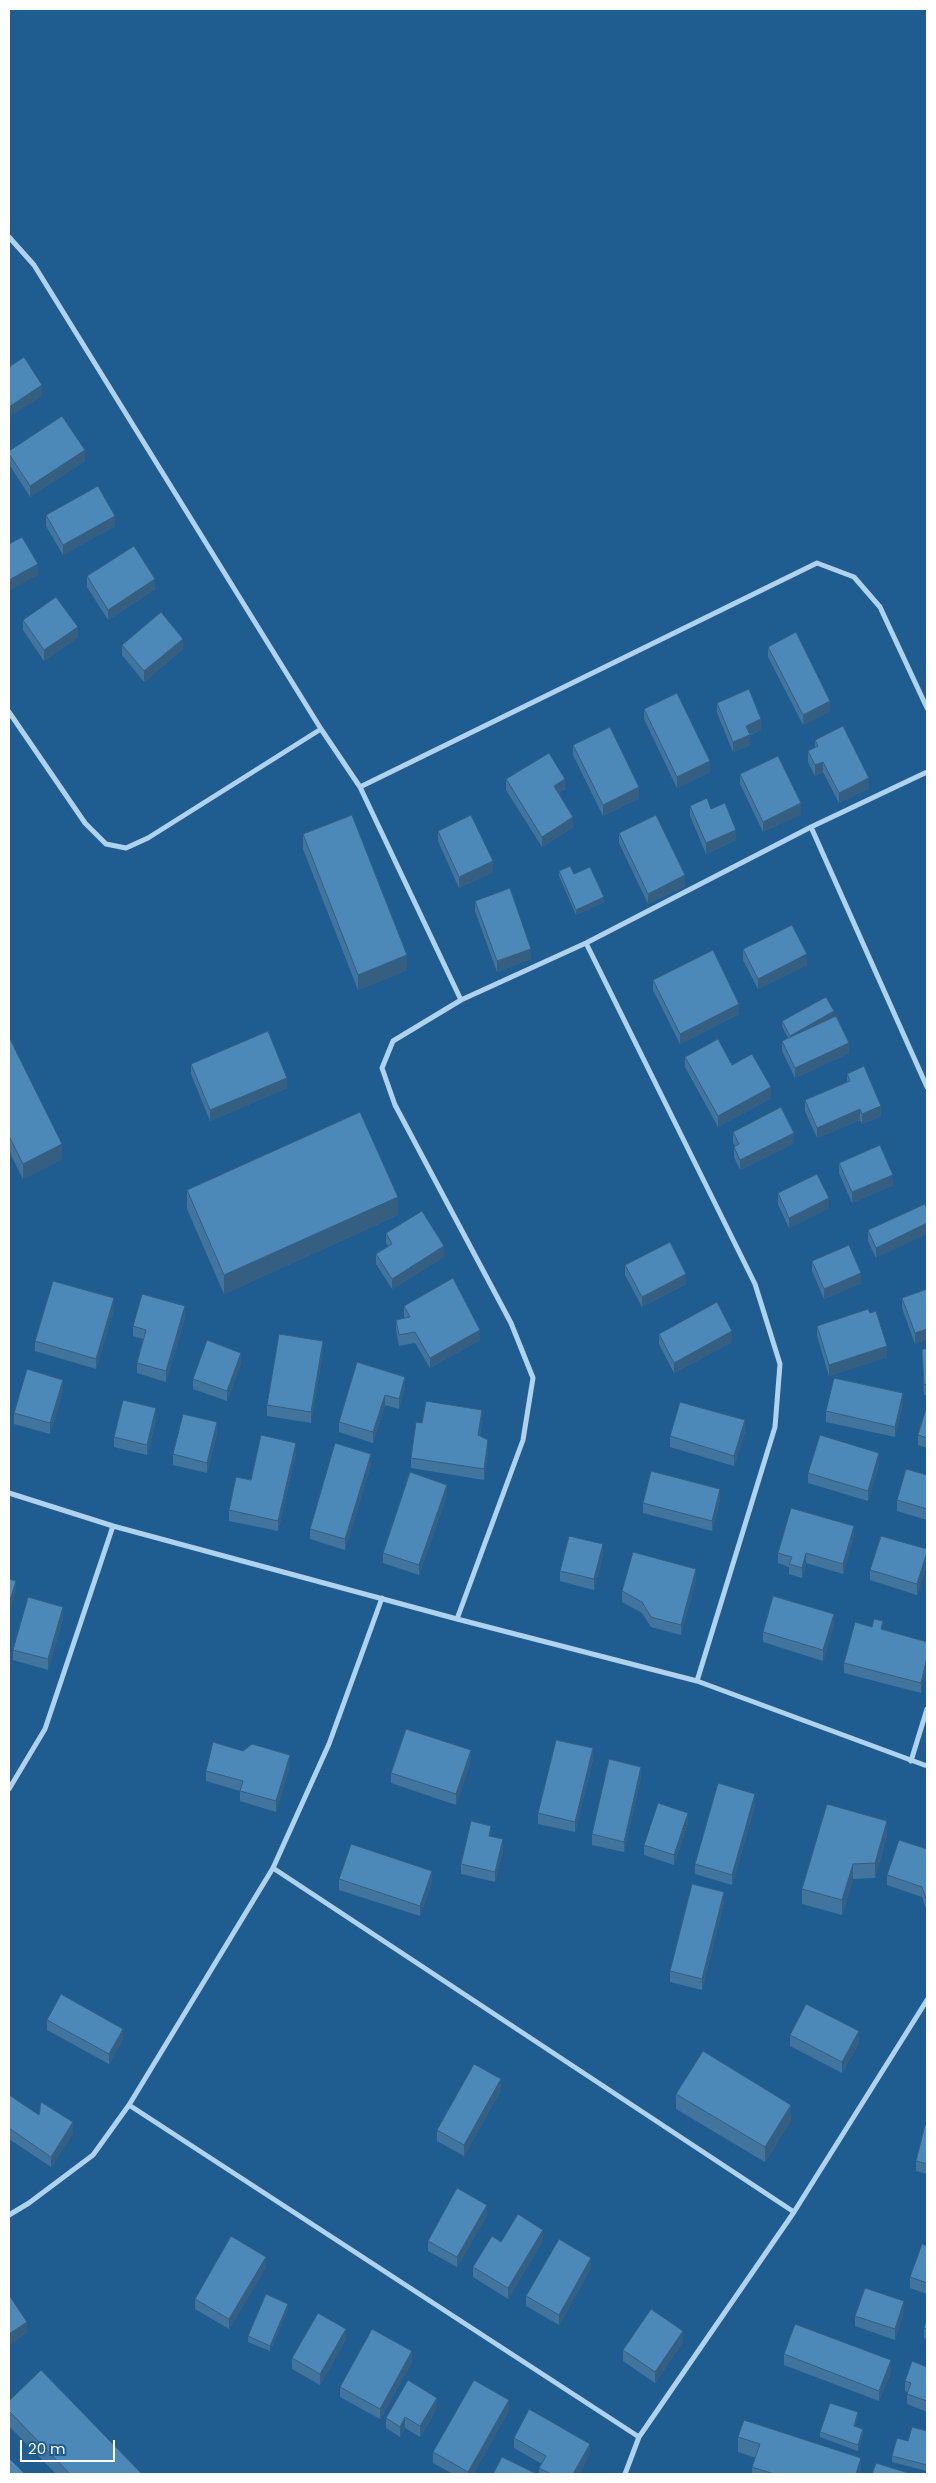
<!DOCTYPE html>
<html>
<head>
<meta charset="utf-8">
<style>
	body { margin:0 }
	#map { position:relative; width:936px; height:2483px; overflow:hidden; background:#1f5d90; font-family:Poppins,sans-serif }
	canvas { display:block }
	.frame { position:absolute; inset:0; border:10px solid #fff; pointer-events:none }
	.scale { position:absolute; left:20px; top:2440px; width:95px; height:22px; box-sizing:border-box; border:2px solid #fff; border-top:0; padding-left:6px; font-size:15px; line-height:18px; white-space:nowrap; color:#fff; -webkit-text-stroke:4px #1f5d90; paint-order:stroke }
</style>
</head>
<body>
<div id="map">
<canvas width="936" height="2483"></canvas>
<div class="frame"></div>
<div class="scale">20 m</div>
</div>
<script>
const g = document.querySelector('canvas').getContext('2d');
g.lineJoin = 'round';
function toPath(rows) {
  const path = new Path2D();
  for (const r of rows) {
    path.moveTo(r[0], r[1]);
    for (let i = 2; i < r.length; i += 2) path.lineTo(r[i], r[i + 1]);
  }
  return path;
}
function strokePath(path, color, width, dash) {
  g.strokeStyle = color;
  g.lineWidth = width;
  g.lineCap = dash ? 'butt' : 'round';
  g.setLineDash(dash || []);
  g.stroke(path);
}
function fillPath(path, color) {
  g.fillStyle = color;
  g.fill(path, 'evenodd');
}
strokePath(toPath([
	[9,237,34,265,321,729,360,787,461,1000],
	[9,712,85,823,106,844,126,848,148,838,321,729],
	[360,787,817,563,854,577,880,607,927,708],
	[811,827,927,1087],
	[586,943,755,1284,780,1364,775,1427,697,1681],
	[9,1493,113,1526,457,1619,697,1681,927,1766],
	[457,1619,523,1440,533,1378,511,1323,395,1105,382,1068,393,1041,461,1000,586,943,811,827,927,772],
	[911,1761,927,1709],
	[9,1789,45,1729,113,1526],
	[273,1868,794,2212],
	[129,2105,639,2437],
	[9,2215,29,2203,93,2155,129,2105,273,1868,329,1744,382,1598],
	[625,2474,639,2437,794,2212,927,2000]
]), '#afd2ed', 5);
fillPath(toPath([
	[9,451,85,461,30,497,9,464],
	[46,515,115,526,63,555,46,526],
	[87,576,155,589,108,620,87,587],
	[23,620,78,637,44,661,23,630],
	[122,645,183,649,144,682,122,655],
	[768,647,830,711,803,725,768,657],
	[717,703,761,730,750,735,750,745,733,752,717,713],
	[644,709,710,772,677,788,644,719],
	[815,740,869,788,839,803,823,772,815,776,808,762,808,751,815,748],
	[573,745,639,798,603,816,573,755],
	[740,774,801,814,763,832,740,784],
	[506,779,565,789,559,793,573,827,542,847,506,790],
	[690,806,736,840,706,854,690,816],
	[438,831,493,872,459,888,438,841],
	[619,833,685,886,648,904,619,843],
	[303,834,407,970,358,990,303,849],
	[559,871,574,874,604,902,576,915,559,876],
	[475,901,531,959,497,972,475,911],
	[743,949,807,965,758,989,743,960],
	[653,980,739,1014,680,1044,653,990],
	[834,1017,849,1053,795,1078,782,1051,782,1041,788,1038,782,1026,782,1021],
	[9,1037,62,1159,23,1179,9,1151],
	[685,1057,732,1065,771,1098,718,1127,685,1067],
	[191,1064,287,1088,210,1121,191,1074],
	[847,1074,881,1116,862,1124,860,1120,817,1138,805,1111,805,1100,847,1082],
	[733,1132,794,1143,740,1170,734,1157,734,1147,735,1146,733,1142],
	[839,1163,893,1185,852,1203,839,1173],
	[187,1190,398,1215,224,1294,187,1209],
	[778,1193,829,1208,789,1228,778,1204],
	[925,1204,876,1258,868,1241,868,1230],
	[386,1233,444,1257,392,1289,376,1264,376,1254,388,1246,386,1243],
	[812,1261,861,1283,824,1299,812,1271],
	[625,1265,686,1284,642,1307,625,1275],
	[927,1289,927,1339,915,1344,902,1308,902,1298],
	[404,1306,480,1340,430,1368,415,1343,399,1346,396,1330,396,1320,405,1318,404,1316],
	[114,1309,96,1369,35,1351,35,1341],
	[870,1313,887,1357,829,1376,817,1336,817,1326],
	[185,1317,166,1382,137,1373,137,1363,143,1339,133,1336,133,1326],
	[659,1334,732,1342,674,1373,659,1344],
	[922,1349,927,1349,927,1395,924,1395],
	[323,1352,311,1423,267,1416,267,1405],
	[241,1363,227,1401,193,1389,193,1379],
	[405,1377,405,1387,399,1409,385,1405,373,1443,339,1432,339,1422],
	[63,1390,50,1434,14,1424,14,1413],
	[903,1404,895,1437,826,1422,826,1411],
	[927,1405,927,1448,918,1445,918,1435],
	[156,1419,147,1455,114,1447,114,1437],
	[482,1420,480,1435,488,1451,484,1480,411,1468,411,1458,422,1423],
	[745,1431,734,1466,670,1447,670,1436],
	[217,1433,207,1473,173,1465,173,1454],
	[296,1453,278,1531,229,1521,229,1510,251,1480],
	[371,1464,345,1550,310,1539,310,1529],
	[879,1464,868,1501,808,1483,808,1473],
	[927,1475,927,1520,897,1511,897,1500],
	[447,1495,419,1575,383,1563,383,1553],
	[720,1499,712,1531,643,1513,643,1503],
	[854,1536,843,1574,806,1563,802,1578,789,1574,789,1567,778,1563,778,1553],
	[927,1549,927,1562,917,1595,870,1580,870,1570],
	[603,1554,594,1590,560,1581,560,1571],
	[696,1580,681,1635,651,1627,642,1613,622,1602,622,1591],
	[63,1618,48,1670,13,1660,13,1650],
	[834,1625,823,1661,763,1642,763,1632],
	[872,1627,927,1642,921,1693,844,1673,844,1663],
	[593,1759,575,1832,538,1824,538,1813],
	[471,1760,456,1805,391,1783,391,1773],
	[290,1765,276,1812,240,1801,240,1791,206,1781,206,1771],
	[641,1777,624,1852,592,1845,592,1834],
	[755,1805,732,1885,695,1874,695,1864],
	[688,1823,674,1865,644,1855,644,1845],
	[887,1835,875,1878,853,1879,842,1915,802,1904,802,1889],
	[491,1836,503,1850,495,1882,461,1874,461,1864],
	[927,1849,927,1910,926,1909,922,1897,887,1885,887,1875],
	[339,1879,432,1881,420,1916,339,1890],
	[724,1902,702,1990,670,1982,670,1971],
	[47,2020,123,2039,109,2064,47,2030],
	[790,2035,859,2042,842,2073,790,2046],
	[501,2090,464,2156,437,2141,437,2130],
	[676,2094,791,2120,765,2162,676,2109],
	[9,2095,39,2115,73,2133,51,2167,9,2139],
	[927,2126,927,2174,916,2171,916,2161],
	[487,2215,457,2267,428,2251,428,2241],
	[543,2240,508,2299,473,2277,473,2267,501,2242],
	[927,2246,927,2294,910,2288,910,2277],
	[266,2267,229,2329,195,2309,195,2299],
	[591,2268,559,2325,526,2306,526,2296],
	[288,2309,270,2351,248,2342,248,2336],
	[904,2312,895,2340,855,2326,855,2316],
	[927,2317,927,2339,924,2338,924,2328],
	[346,2339,320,2385,292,2369,292,2358],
	[683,2341,655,2383,623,2361,623,2350],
	[784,2354,891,2371,879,2401,784,2365],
	[412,2362,380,2419,340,2397,340,2387],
	[927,2367,927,2412,907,2404,907,2392,905,2391,905,2381],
	[9,2401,142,2474,56,2474,9,2426],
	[437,2408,420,2437,405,2428,400,2437,386,2428,386,2418],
	[509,2410,473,2474,453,2474,433,2463,433,2452],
	[858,2418,855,2426,863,2434,858,2451,820,2437,820,2432],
	[927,2431,927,2471,892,2462,892,2456,908,2441],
	[738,2437,861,2473,861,2474,752,2474,752,2467,756,2458,738,2452],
	[514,2438,590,2454,579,2474,539,2474,539,2468,542,2464,514,2448]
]), '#41759e');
fillPath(toPath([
	[42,385,42,396,9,417,9,407],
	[85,450,85,461,30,497,30,486],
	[115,516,115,526,63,555,63,545],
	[38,564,38,575,9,591,9,580],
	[155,579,155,589,108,620,108,610],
	[78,627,78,637,44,661,44,650],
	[183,639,183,649,144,682,144,671],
	[830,701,830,711,803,725,803,715],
	[761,719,761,730,748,735,750,735,750,745,733,752,733,742,746,726],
	[710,761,710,772,677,788,677,777],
	[823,762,823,772,815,776,815,765],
	[869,778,869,788,839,803,839,793],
	[565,779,565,789,554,796,554,786],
	[639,787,639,798,603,816,603,805],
	[801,803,801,814,763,832,763,822],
	[573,817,573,827,542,847,542,837],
	[736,830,736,840,706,854,706,843],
	[493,861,493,872,459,888,459,877],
	[685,875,685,886,648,904,648,894],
	[604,897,604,902,576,915,576,910],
	[531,949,531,959,497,972,497,961],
	[807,954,807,965,758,989,758,979],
	[407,955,407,970,358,990,358,975],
	[739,1004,739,1014,680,1044,680,1034],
	[834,1011,834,1017,790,1041,790,1036],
	[849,1043,849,1053,795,1078,795,1068],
	[287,1078,287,1088,210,1121,210,1110],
	[771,1087,771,1098,718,1127,718,1116],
	[881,1106,881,1116,862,1124,862,1114],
	[860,1109,860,1120,817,1138,817,1128],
	[794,1133,794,1143,740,1170,740,1160],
	[62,1144,62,1159,23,1179,23,1164],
	[893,1175,893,1185,852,1203,852,1192],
	[398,1197,398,1215,224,1294,224,1275],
	[829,1198,829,1208,789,1228,789,1218],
	[927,1223,927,1234,876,1258,876,1248],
	[444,1246,444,1257,392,1289,392,1279],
	[861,1273,861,1283,824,1299,824,1289],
	[686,1274,686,1284,642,1307,642,1297],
	[114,1298,114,1309,96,1369,96,1359],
	[185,1306,185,1317,166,1382,166,1371],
	[927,1329,927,1339,915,1344,915,1333],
	[480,1330,480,1340,430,1368,430,1358],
	[732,1331,732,1342,674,1373,674,1363],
	[323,1341,323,1352,311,1423,311,1412],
	[887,1346,887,1357,829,1376,829,1365],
	[241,1353,241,1363,227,1401,227,1391],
	[405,1377,405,1387,399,1409,399,1399],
	[63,1380,63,1390,50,1434,50,1423],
	[903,1393,903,1404,895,1437,895,1427],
	[385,1395,385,1405,373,1443,373,1432],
	[156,1408,156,1419,147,1455,147,1445],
	[482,1410,482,1420,478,1445,478,1435],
	[745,1420,745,1431,734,1466,734,1456],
	[217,1422,217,1433,207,1473,207,1463],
	[488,1440,488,1451,484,1480,484,1469],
	[296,1443,296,1453,278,1531,278,1521],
	[879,1453,879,1464,868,1501,868,1491],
	[371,1454,371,1464,345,1550,345,1539],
	[447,1485,447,1495,419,1575,419,1565],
	[720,1489,720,1499,712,1531,712,1521],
	[854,1526,854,1536,843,1574,843,1564],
	[603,1544,603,1554,594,1590,594,1579],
	[927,1552,927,1562,917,1595,917,1584],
	[806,1553,806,1563,802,1578,802,1568],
	[696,1569,696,1580,681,1635,681,1625],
	[16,1581,16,1591,9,1614,9,1603],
	[63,1607,63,1618,48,1670,48,1659],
	[834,1614,834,1625,823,1661,823,1650],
	[927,1657,927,1667,921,1693,921,1683],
	[593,1748,593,1759,575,1832,575,1822],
	[471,1750,471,1760,456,1805,456,1794],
	[290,1755,290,1765,276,1812,276,1801],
	[641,1767,641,1777,624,1852,624,1842],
	[755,1794,755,1805,732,1885,732,1875],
	[688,1813,688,1823,674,1865,674,1855],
	[887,1821,887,1835,875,1878,875,1863],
	[491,1826,491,1836,489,1836],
	[503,1839,503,1850,495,1882,495,1872],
	[853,1864,853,1879,842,1915,842,1900],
	[432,1871,432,1881,420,1916,420,1906],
	[724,1892,724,1902,702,1990,702,1979],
	[123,2029,123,2039,109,2064,109,2054],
	[859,2031,859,2042,842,2073,842,2062],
	[501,2079,501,2090,464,2156,464,2145],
	[791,2105,791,2120,765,2162,765,2147],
	[73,2122,73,2133,51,2167,51,2157],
	[487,2205,487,2215,457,2267,457,2257],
	[543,2230,543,2240,508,2299,508,2288],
	[266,2257,266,2267,229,2329,229,2319],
	[591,2258,591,2268,559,2325,559,2315],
	[904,2301,904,2312,895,2340,895,2329],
	[288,2304,288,2309,270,2351,270,2346],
	[27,2322,27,2333,9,2345,9,2334],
	[346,2329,346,2339,320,2385,320,2374],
	[683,2331,683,2341,655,2383,655,2372],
	[412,2351,412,2362,380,2419,380,2409],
	[891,2360,891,2371,879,2401,879,2391],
	[437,2398,437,2408,420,2437,420,2426],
	[509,2400,509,2410,473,2474,468,2474,468,2472],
	[858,2412,858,2418,854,2431,854,2426],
	[405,2417,405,2428,400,2437,400,2427],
	[863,2429,863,2434,858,2451,858,2445],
	[590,2444,590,2454,579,2474,573,2474],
	[861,2458,861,2474,856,2474]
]), '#355f81');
const building = toPath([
	[24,357,42,385,9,407,9,367,24,357],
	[62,416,85,450,30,486,9,454,9,451,62,416],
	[98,486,115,516,63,545,46,515,98,486],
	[22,537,38,564,9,580,9,544,22,537],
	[134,546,155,579,108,610,87,576,134,546],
	[56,597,78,627,44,650,23,620,56,597],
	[161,612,183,639,144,671,122,645,161,612],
	[796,632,830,701,803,715,768,647,796,632],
	[749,689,761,719,746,726,750,735,733,742,717,703,749,689],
	[677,693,710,761,677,777,644,709,677,693],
	[843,726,869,778,839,793,823,762,815,765,808,751,818,746,815,740,843,726],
	[610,727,639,787,603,805,573,745,610,727],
	[549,753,565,779,554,786,573,817,542,837,506,779,549,753],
	[778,756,801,803,763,822,740,774,778,756],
	[707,798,711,809,725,803,736,830,706,843,690,806,707,798],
	[352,815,407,955,358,975,303,834,352,815],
	[471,815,493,861,459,877,438,831,471,815],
	[656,815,685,875,648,894,619,833,656,815],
	[570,866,574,874,590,867,604,897,576,910,559,871,570,866],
	[510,888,531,949,497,961,475,901,510,888],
	[792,925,807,954,758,979,743,949,792,925],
	[713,950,739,1004,680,1034,653,980,713,950],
	[826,997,834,1011,790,1036,782,1021,826,997],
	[836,1016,849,1043,795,1068,782,1041,836,1016],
	[268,1031,287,1078,210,1110,191,1064,268,1031],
	[9,1037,62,1144,23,1164,9,1136,9,1037],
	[718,1039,732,1065,752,1054,771,1087,718,1116,685,1057,718,1039],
	[864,1066,881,1106,862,1114,860,1109,817,1128,805,1100,850,1081,847,1074,864,1066],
	[781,1107,794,1133,740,1160,734,1147,739,1144,733,1132,781,1107],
	[360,1112,398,1197,224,1275,187,1190,360,1112],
	[880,1145,893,1175,852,1192,839,1163,880,1145],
	[817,1174,829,1198,789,1218,778,1193,817,1174],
	[925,1204,927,1209,927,1223,876,1248,868,1230,925,1204],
	[422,1211,444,1246,392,1279,376,1254,392,1244,386,1233,422,1211],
	[670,1242,686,1274,642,1297,625,1265,670,1242],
	[849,1245,861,1273,824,1289,812,1261,849,1245],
	[453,1278,480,1330,430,1358,415,1332,399,1335,396,1320,410,1317,404,1306,453,1278],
	[53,1281,114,1298,96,1359,35,1341,53,1281],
	[927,1289,927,1329,915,1333,902,1298,927,1289],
	[142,1294,185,1306,166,1371,137,1363,146,1330,133,1326,142,1294],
	[717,1302,732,1331,674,1363,659,1334,717,1302],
	[868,1309,870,1313,876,1311,887,1346,829,1365,817,1326,868,1309],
	[279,1334,323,1341,311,1412,267,1405,279,1334],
	[207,1340,241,1353,227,1391,193,1379,207,1340],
	[922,1349,927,1349,927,1384,924,1385,922,1349],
	[357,1362,405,1377,399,1399,385,1395,373,1432,339,1422,357,1362],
	[27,1369,63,1380,50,1423,14,1413,27,1369],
	[834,1378,903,1393,895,1427,826,1411,834,1378],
	[123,1400,156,1408,147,1445,114,1437,123,1400],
	[426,1401,482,1410,478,1435,488,1440,484,1469,411,1458,416,1422,422,1423,426,1401],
	[680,1402,745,1420,734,1456,670,1436,680,1402],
	[927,1405,927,1438,918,1435,927,1405],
	[183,1414,217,1422,207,1463,173,1454,183,1414],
	[261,1435,296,1443,278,1521,229,1510,236,1477,251,1480,261,1435],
	[820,1435,879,1453,868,1491,808,1473,820,1435],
	[335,1443,371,1454,345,1539,310,1529,335,1443],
	[906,1469,927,1475,927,1509,897,1500,906,1469],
	[651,1471,720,1489,712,1521,643,1503,651,1471],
	[410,1472,447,1485,419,1565,383,1553,410,1472],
	[791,1508,854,1526,843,1564,806,1553,802,1568,789,1564,792,1557,778,1553,791,1508],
	[569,1536,603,1544,594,1579,560,1571,569,1536],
	[881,1536,927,1549,927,1552,917,1584,870,1570,881,1536],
	[633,1552,696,1569,681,1625,651,1617,642,1602,622,1591,633,1552],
	[9,1579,16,1581,9,1603,9,1579],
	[773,1596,834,1614,823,1650,763,1632,773,1596],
	[28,1597,63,1607,48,1659,13,1650,28,1597],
	[874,1619,883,1621,881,1629,927,1642,927,1657,921,1683,844,1663,855,1622,872,1627,874,1619],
	[406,1729,471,1750,456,1794,391,1773,406,1729],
	[556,1740,593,1748,575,1822,538,1813,556,1740],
	[213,1742,243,1751,252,1744,290,1755,276,1801,240,1791,243,1781,206,1771,213,1742],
	[609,1759,641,1767,624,1842,592,1834,609,1759],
	[718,1783,755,1794,732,1875,695,1864,718,1783],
	[658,1803,688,1813,674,1855,644,1845,658,1803],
	[827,1804,887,1821,875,1863,853,1864,842,1900,802,1889,827,1804],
	[471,1821,491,1826,489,1836,503,1839,495,1872,461,1864,471,1821],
	[899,1840,927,1849,927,1899,926,1899,922,1887,887,1875,899,1840],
	[351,1844,432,1871,420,1906,339,1879,351,1844],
	[692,1884,724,1892,702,1979,670,1971,692,1884],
	[61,1994,123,2029,109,2054,47,2020,61,1994],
	[806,2004,859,2031,842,2062,790,2035,806,2004],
	[703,2051,791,2105,765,2147,676,2094,703,2051],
	[474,2064,501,2079,464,2145,437,2130,474,2064],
	[9,2095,39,2115,41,2102,73,2122,51,2157,9,2128,9,2095],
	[925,2125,927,2126,927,2164,916,2161,925,2125],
	[457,2188,487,2205,457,2257,428,2241,457,2188],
	[518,2214,543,2230,508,2288,473,2267,492,2236,501,2242,518,2214],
	[231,2236,266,2257,229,2319,195,2299,231,2236],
	[559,2239,591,2258,559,2315,526,2296,559,2239],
	[922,2244,927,2246,927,2283,910,2277,922,2244],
	[865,2288,904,2301,895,2329,855,2316,865,2288],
	[266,2294,288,2304,270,2346,248,2336,266,2294],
	[9,2295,27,2322,9,2334,9,2295],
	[651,2309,683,2331,655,2372,623,2350,651,2309],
	[318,2313,346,2329,320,2374,292,2358,318,2313],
	[927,2317,927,2329,924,2328,927,2317],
	[795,2324,891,2360,879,2391,784,2354,795,2324],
	[372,2329,412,2351,380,2409,340,2387,372,2329],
	[912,2361,927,2367,927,2401,907,2394,911,2383,905,2381,912,2361],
	[41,2370,142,2474,70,2474,9,2411,9,2401,41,2370],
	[408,2380,437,2398,420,2426,405,2417,400,2427,386,2418,408,2380],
	[474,2380,509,2400,468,2472,433,2452,474,2380],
	[830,2403,858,2412,854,2426,863,2429,858,2445,820,2432,830,2403],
	[529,2409,590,2444,573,2474,551,2474,539,2468,546,2456,514,2438,529,2409],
	[744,2420,861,2458,856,2474,774,2474,752,2467,760,2444,738,2437,744,2420],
	[912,2427,927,2431,927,2465,892,2456,897,2438,908,2441,912,2427],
	[502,2457,537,2474,493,2474,502,2457],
	[9,2458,25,2474,9,2474,9,2458],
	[876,2463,912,2474,872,2474,876,2463]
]);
fillPath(building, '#4c88b8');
strokePath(building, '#355f81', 1);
</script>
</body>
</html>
